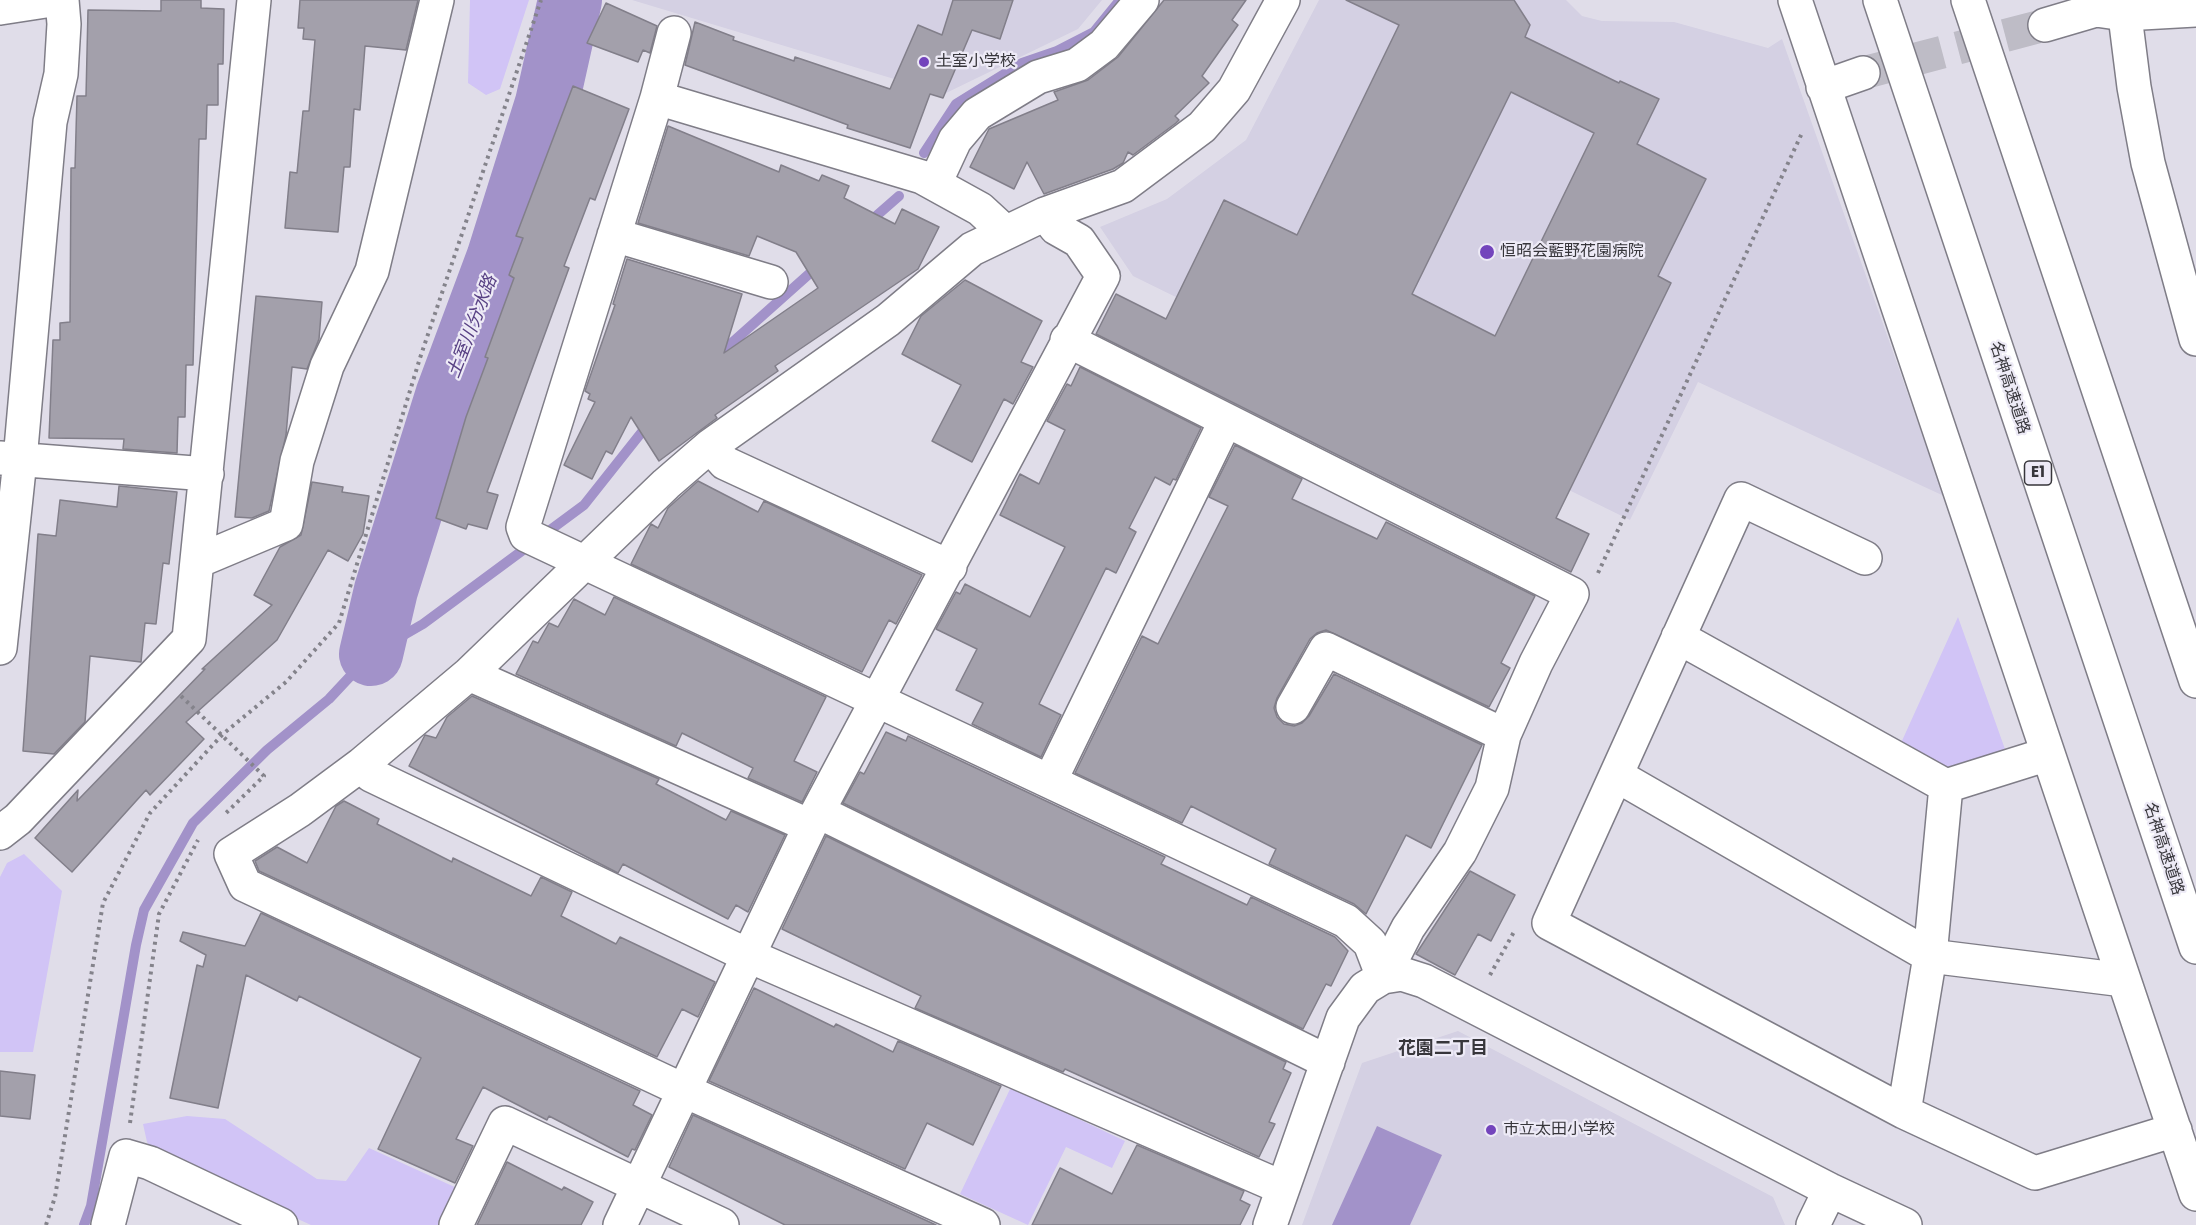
<!DOCTYPE html>
<html>
<head>
<meta charset="utf-8">
<style>
	body { margin:0 }
	canvas { display:block; background:#e0dde9 }
</style>
</head>
<body>
<canvas width="2196" height="1225"></canvas>
<script>
const g = document.querySelector('canvas').getContext('2d');
g.lineJoin = 'round';
function fillPath(path, color) {
  g.fillStyle = color;
  g.fill(path, 'evenodd');
}
function toPath(rows) {
  const path = new Path2D();
  for (const r of rows) {
    path.moveTo(r[0], r[1]);
    for (let i = 2; i < r.length; i += 2) path.lineTo(r[i], r[i + 1]);
  }
  return path;
}
function strokePath(path, color, width, dash) {
  g.strokeStyle = color;
  g.lineWidth = width;
  g.lineCap = dash ? 'butt' : 'round';
  g.setLineDash(dash || []);
  g.stroke(path);
}
function write(font, color, halo, rows, align = 'center') {
  g.font = font + ' Poppins,"Noto Sans JP",sans-serif';
  g.lineWidth = 4.5;
  g.setLineDash([]);
  g.textBaseline = 'middle';
  g.strokeStyle = halo;
  g.fillStyle = color;
  for (const [text, x, y, turn = 0] of rows) {
    g.save();
    g.translate(x, y);
    g.rotate((+turn || 0) * Math.PI / 180);
    g.textAlign = isNaN(turn) ? turn : align;
    if (halo) g.strokeText(text, 0, 0);
    g.fillText(text, 0, 0);
    g.restore();
  }
}
fillPath(toPath([
	[632,0,1102,0,1078,29,944,94],
	[1319,0,1566,0,1582,16,1602,21,1674,22,1768,48,1782,39,1944,496,1698,382,1630,520,1133,276,1100,227,1167,199,1246,140],
	[1458,1031,1773,1197,1785,1225,1302,1225,1362,1063]
]), '#d4d0e3');
fillPath(toPath([
	[470,0,529,0,500,89,486,95,468,83],
	[1958,617,2006,752,1954,784,1901,743],
	[24,854,62,891,33,1052,0,1052,0,877,7,863],
	[1011,1087,1125,1141,1112,1168,1066,1147,1028,1225,960,1194],
	[187,1116,225,1119,317,1179,346,1181,369,1148,459,1189,444,1225,311,1225,156,1155,147,1142,143,1124]
]), '#d1c4f6');
fillPath(toPath([
	[1377,1126,1442,1155,1410,1225,1332,1225]
]), '#a292c9');
strokePath(toPath([
	[924,153,956,104,1022,63,1057,51,1094,32,1120,0],
	[867,224,899,196],
	[716,357,818,266],
	[84,1225,91,1206,136,945,144,910,193,823,267,750,329,699,371,654,423,624,584,505,649,423]
]), '#a292c9', 10);
strokePath(toPath([
	[371,654,386,590,447,396,498,259,547,103,570,0]
]), '#a292c9', 64);
const building = toPath([
	[161,0,201,0,201,8,224,9,223,64,218,64,218,105,207,105,206,139,199,139,193,365,186,365,185,417,178,417,177,453,123,449,124,439,49,438,53,340,60,340,60,323,70,322,71,168,75,168,77,96,86,96,88,10,161,11,161,0],
	[300,0,418,0,406,50,365,46,360,110,354,109,350,167,344,167,338,232,285,228,290,172,297,173,303,111,309,111,315,40,303,39,304,28,298,28,300,0],
	[953,0,1013,0,1000,39,972,30,943,98,930,94,910,148,847,128,848,125,685,65,695,22,734,37,733,40,794,61,795,57,890,89,918,25,942,35,953,0],
	[1164,0,1246,0,1232,20,1238,25,1202,76,1209,83,1175,116,1179,120,1176,123,1133,155,1128,152,1123,163,1113,169,1044,194,1027,162,1014,189,970,167,989,129,1058,100,1054,92,1088,80,1118,57,1164,0],
	[1346,0,1514,0,1530,25,1525,37,1619,83,1620,81,1659,99,1637,144,1706,179,1658,276,1671,283,1556,518,1589,534,1571,572,1096,334,1116,294,1166,319,1224,200,1297,235,1399,25,1346,0],
	[1511,92,1594,133,1495,336,1412,294,1511,92],
	[606,3,657,26,650,53,643,50,638,62,587,43,606,3],
	[573,86,629,109,595,200,590,198,564,266,569,268,487,492,498,495,487,529,468,524,466,529,436,518,466,417,488,358,485,357,514,278,509,275,523,238,516,236,573,86],
	[668,126,779,172,781,165,819,181,822,175,849,186,844,198,895,224,902,209,939,227,918,269,775,366,778,371,715,415,717,418,659,461,631,417,612,454,606,451,592,479,564,465,595,402,588,399,590,394,585,391,615,305,613,304,627,259,742,294,724,353,818,288,796,252,757,236,749,256,638,223,668,126],
	[965,280,1042,321,1021,362,1033,367,1013,404,1004,399,972,462,932,441,961,385,902,354,921,316,965,280],
	[256,296,322,302,319,339,307,369,292,367,286,435,269,511,252,518,235,517,256,296],
	[1080,367,1201,428,1176,480,1173,479,1170,485,1155,477,1129,528,1136,532,1116,573,1106,568,1039,704,1061,715,1041,757,972,724,983,703,956,690,977,649,936,629,956,592,960,594,965,584,1030,617,1065,547,1000,515,1020,474,1039,484,1065,430,1047,421,1067,384,1071,386,1080,367],
	[1235,445,1302,479,1292,499,1377,539,1386,522,1535,596,1501,663,1510,668,1489,707,1326,630,1317,633,1310,639,1277,698,1274,708,1277,717,1284,724,1294,726,1302,723,1309,716,1334,674,1482,745,1431,848,1406,835,1366,914,1354,904,1269,864,1276,849,1191,806,1182,823,1075,773,1142,636,1158,644,1228,506,1209,497,1235,445],
	[698,481,758,512,764,501,922,575,896,624,889,620,862,672,631,564,651,524,658,528,668,508,698,481],
	[312,482,343,487,342,492,369,496,363,534,348,561,328,550,277,640,186,722,204,739,150,795,146,790,72,872,35,838,78,790,77,801,205,669,202,669,272,605,254,595,280,547,301,535,312,482],
	[119,486,177,492,169,564,163,563,156,624,145,623,141,662,90,656,85,722,54,754,23,751,38,534,56,536,60,500,117,507,119,486],
	[614,597,826,697,794,761,817,772,802,802,748,778,753,768,682,733,676,746,516,674,533,641,538,643,549,623,558,627,574,599,605,615,614,597],
	[472,696,659,779,656,784,726,820,731,811,785,835,748,912,736,905,728,919,623,864,618,873,409,766,425,735,436,738,447,717,472,696],
	[886,732,906,741,908,736,1165,857,1161,864,1247,905,1251,897,1335,937,1348,951,1331,986,1326,984,1303,1029,843,803,860,772,864,774,886,732],
	[344,801,379,819,377,824,452,862,453,858,531,896,541,877,572,892,561,916,616,944,620,937,715,982,698,1017,682,1009,657,1057,259,871,255,861,277,847,307,863,336,806,344,801],
	[826,836,1286,1062,1283,1069,1291,1073,1269,1122,1275,1124,1259,1157,1065,1069,1063,1072,915,1008,921,996,782,929,826,836],
	[1470,871,1515,895,1491,941,1478,934,1455,975,1416,954,1470,871],
	[261,913,640,1091,633,1105,652,1115,635,1150,632,1149,628,1157,549,1116,547,1120,483,1087,456,1139,473,1146,455,1183,412,1164,378,1149,421,1058,299,996,297,1001,246,975,218,1108,170,1098,197,965,203,967,206,955,180,941,183,932,245,946,261,913],
	[754,988,834,1027,836,1024,893,1052,898,1041,1001,1086,973,1145,927,1123,905,1169,709,1081,754,988],
	[0,1071,35,1075,30,1119,0,1116,0,1071],
	[693,1115,923,1219,936,1225,785,1225,669,1167,693,1115],
	[1137,1145,1244,1191,1240,1200,1250,1205,1240,1225,1032,1225,1060,1168,1112,1194,1137,1145],
	[507,1162,562,1190,564,1187,593,1202,581,1225,477,1225,507,1162]
]);
fillPath(building, '#a3a0ab');
strokePath(building, '#827f8a', 1.5);
strokePath(toPath([
	[1863,73,2045,25]
]), '#bebcc6', 33, [33, 16]);
const minor = toPath([
	[1283,0,1234,90,1202,127,1123,186,1045,214,972,249,888,320,710,446,666,484,469,674,362,764,371,775,747,955,1283,1188],
	[1795,0,2196,1194],
	[0,8,52,0],
	[2045,25,2096,10,2124,14,2196,10],
	[1823,87,1863,73],
	[657,98,674,33],
	[935,183,955,140,977,114,1038,77,1077,65,1104,45,1142,0],
	[1005,232,980,209,922,177,657,98,523,527,526,535,1346,921,1370,943,1383,977],
	[614,235,771,282],
	[1067,340,1572,594,1536,663,1504,735,1492,788,1460,852,1408,928,1383,977],
	[710,446,725,463,950,567],
	[0,458,207,474],
	[1865,558,1741,499,1549,923,1904,1112,2035,1173,2175,1130],
	[198,561,286,524,297,461,327,366,372,271,437,0],
	[1678,637,1946,786,2048,754],
	[0,648,20,460,50,122,61,74,64,24,62,0],
	[469,674,810,826],
	[1293,707,1326,649,1504,735],
	[362,764,300,810,231,854,245,885,685,1091,983,1225],
	[1616,775,1930,956,2124,980],
	[1050,781,1226,420],
	[819,812,1328,1062],
	[0,833,18,819,189,639,254,0],
	[1904,1112,1930,956,1946,786],
	[108,1225,126,1156,150,1163,281,1225],
	[456,1225,505,1123,722,1225],
	[620,1225,810,826,1103,276,1079,241,1056,228,1045,214],
	[1270,1225,1343,1018,1365,988,1383,977,1402,974,1424,981,1830,1190,1905,1225],
	[1813,1225,1830,1190]
]);
const tertiary = toPath([
	[2123,0,2134,87,2148,163,2196,339]
]);
const motorway = toPath([
	[1880,0,2196,947],
	[1968,0,2196,681]
]);
strokePath(minor, '#7f7d87', 36);
strokePath(tertiary, '#7f7d87', 36);
strokePath(motorway, '#7f7d87', 36);
strokePath(toPath([
	[1598,573,1802,133],
	[181,696,264,776,225,814],
	[1490,975,1515,930],
	[130,1123,159,914,198,840],
	[46,1225,55,1197,103,903,150,813,223,734,286,682,339,623,420,358,541,0]
]), '#84838b', 4, [3, 4.5]);
strokePath(minor, '#fff', 33);
strokePath(tertiary, '#fff', 33);
strokePath(motorway, '#fff', 33);
for (const [x, y, r, color] of [
	[924,62,6,"#7344bc"],
	[1487,252,8,"#7344bc"],
	[1491,1130,6,"#7344bc"]
]) {
  const dot = new Path2D();
  dot.arc(x, y, r, 0, 2 * Math.PI);
  g.fillStyle = color;
  g.fill(dot);
  strokePath(dot, '#edeaf6', 2);
}
for (const [x, y, w] of [
	[2038,473,27]
]) {
  const box = new Path2D();
  box.roundRect(x - w / 2, y - 12, w, 24, 4.5);
  g.fillStyle = '#edeaf6';
  g.fill(box);
  strokePath(box, '#37363b', 1.5);
}
write('bold 15px', '#37363b', null, [
	["E1",2038,473]
]);
write('16px', '#37363b', '#edeaf6', [
	["土室小学校",936,62],
	["恒昭会藍野花園病院",1500,252],
	["市立太田小学校",1503,1130]
], 'left');
write('16px', '#37363b', '#edeaf6', [
	["名神高速道路",2009,388,72],
	["名神高速道路",2163,849,72]
]);
write('italic 18px', '#584184', '#edeaf6', [
	["土室川分水路",473,327,-69]
]);
write('bold 18px', '#37363b', '#edeaf6', [
	["花園二丁目",1443,1049]
]);
</script>
</body>
</html>
